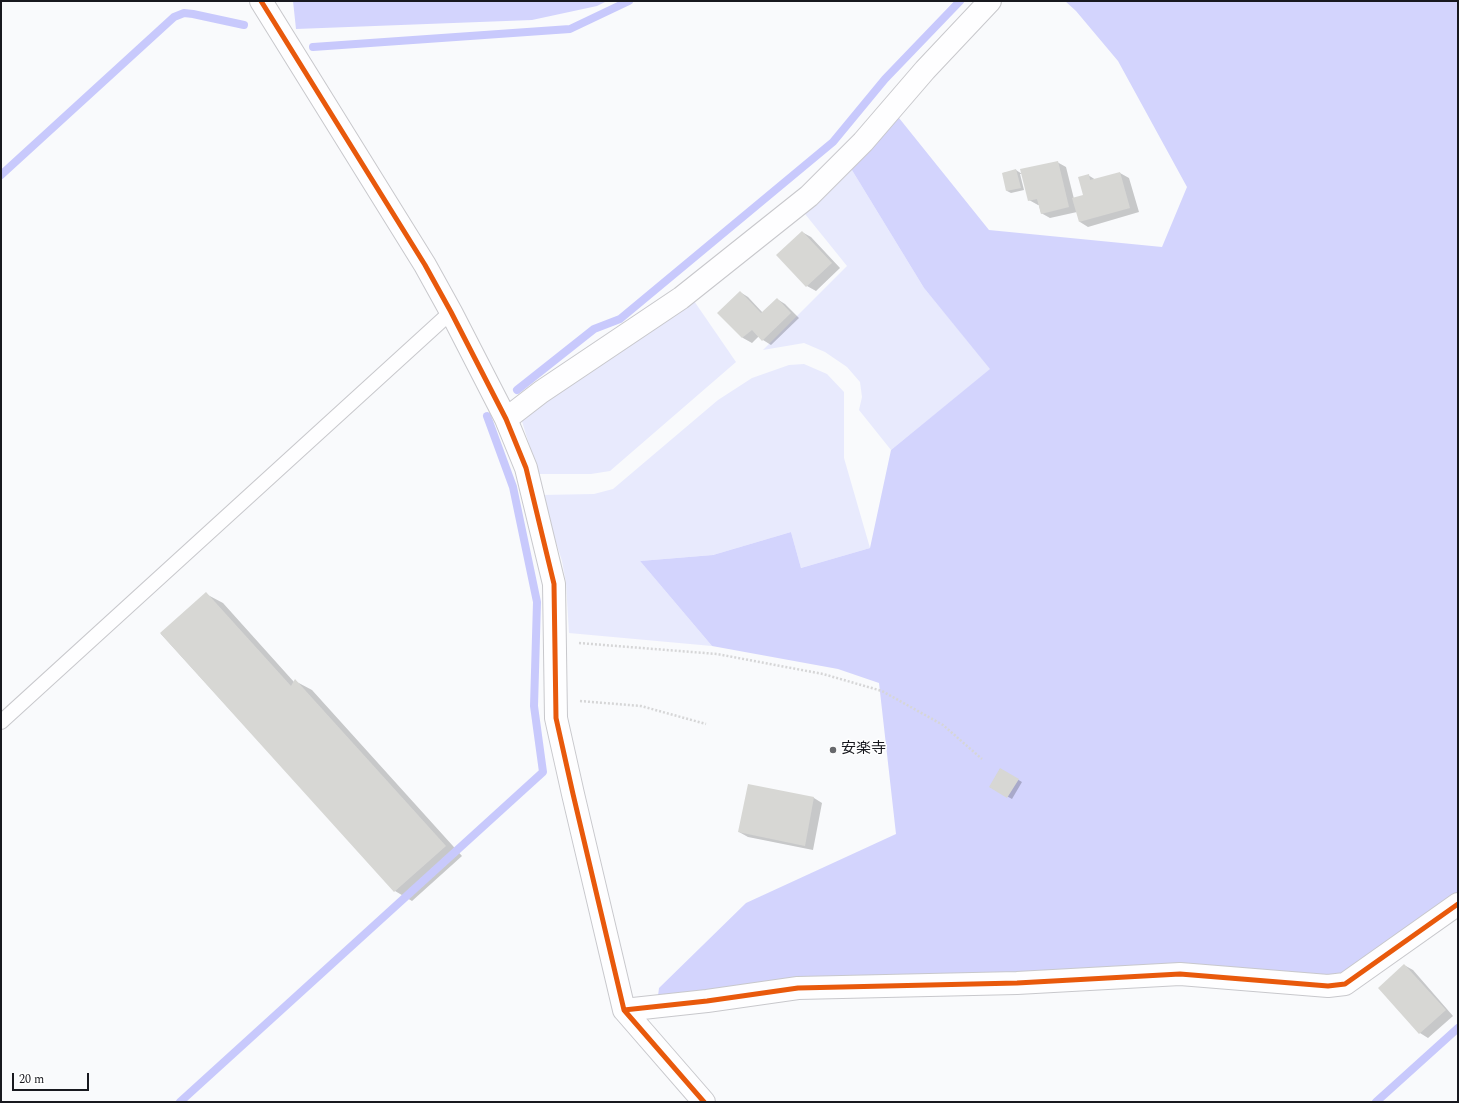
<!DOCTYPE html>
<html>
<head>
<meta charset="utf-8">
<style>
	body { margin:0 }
	#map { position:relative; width:1459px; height:1103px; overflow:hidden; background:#f9fafc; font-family:Spectral,serif }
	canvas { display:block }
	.frame { position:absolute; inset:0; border:2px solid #18191f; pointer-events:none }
	.scale { position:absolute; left:12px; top:1073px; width:77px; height:18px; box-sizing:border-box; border:2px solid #18191f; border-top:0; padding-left:5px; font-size:12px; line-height:14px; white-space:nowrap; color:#18191f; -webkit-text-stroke:3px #fff; paint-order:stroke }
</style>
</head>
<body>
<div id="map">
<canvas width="1459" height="1103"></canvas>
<div class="frame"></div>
<div class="scale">20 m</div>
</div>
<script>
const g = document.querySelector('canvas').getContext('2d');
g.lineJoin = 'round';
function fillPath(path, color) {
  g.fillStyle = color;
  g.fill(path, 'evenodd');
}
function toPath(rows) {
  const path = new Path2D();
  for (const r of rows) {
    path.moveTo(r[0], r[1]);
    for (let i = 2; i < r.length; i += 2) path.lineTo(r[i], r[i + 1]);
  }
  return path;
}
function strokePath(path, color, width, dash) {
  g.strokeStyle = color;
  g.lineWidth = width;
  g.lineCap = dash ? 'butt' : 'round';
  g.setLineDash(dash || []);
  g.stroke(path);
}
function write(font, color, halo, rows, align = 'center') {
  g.font = font + ' Spectral,"Noto Sans JP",serif';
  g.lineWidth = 3;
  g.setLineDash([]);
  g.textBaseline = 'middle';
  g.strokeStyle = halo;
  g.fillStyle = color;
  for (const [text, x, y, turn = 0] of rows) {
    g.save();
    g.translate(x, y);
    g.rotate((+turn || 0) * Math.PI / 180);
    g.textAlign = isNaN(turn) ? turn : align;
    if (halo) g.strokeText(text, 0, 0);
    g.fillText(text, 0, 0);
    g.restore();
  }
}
fillPath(toPath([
	[847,162,924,288,991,369,891,450,859,410,862,397,860,382,847,367,825,352,804,343,763,350,847,266,801,209],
	[692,298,736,362,610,471,591,474,538,474,521,418],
	[804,364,827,374,844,392,844,458,870,548,801,568,791,532,713,555,640,561,712,646,569,633,566,583,562,561,541,495,594,494,613,489,718,400,752,378,789,365]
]), '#e8eafd');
fillPath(toPath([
	[293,1,607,1,597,6,532,20,296,29],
	[1065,1,1458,1,1458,895,1339,980,658,996,659,988,746,903,896,834,879,683,838,669,712,646,640,561,713,555,791,532,801,568,870,548,891,450,990,369,924,288,847,162,895,113,989,230,1162,247,1187,187,1118,61,1076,11]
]), '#d3d4fd');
fillPath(toPath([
	[1057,162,1066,167,1074,199,1084,196,1088,175,1096,180,1120,173,1129,178,1139,212,1088,227,1080,222,1077,212,1050,218,1041,213,1039,205,1038,205,1029,200],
	[1016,170,1022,174,1020,174,1024,190,1011,193,1007,191,1003,173],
	[802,232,811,237,840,268,816,291,807,286,778,255],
	[740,292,748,297,763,313,777,299,785,304,799,318,771,345,763,340,759,336,752,343,743,338,719,313],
	[206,594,223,603,294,682,295,681,312,690,462,856,412,901,395,891,161,634],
	[1000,769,1022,782,1012,799,990,787],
	[749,785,814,798,822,803,813,850,748,837,739,832],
	[1404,965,1413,970,1453,1016,1428,1038,1420,1033]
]), '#0003');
strokePath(toPath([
	[313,47,570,29,629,1],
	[1,175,174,17,184,13,193,14,244,25],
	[517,390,594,329,620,319,833,142,885,79,960,1],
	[180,1102,543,772,534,706,537,602,513,487,487,416],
	[1376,1102,1458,1028]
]), '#c8c9fc', 8);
fillPath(toPath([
	[1058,161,1069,207,1041,214,1037,199,1028,201,1020,169],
	[1016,169,1021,188,1006,191,1002,173],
	[1120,172,1130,208,1079,222,1072,198,1083,195,1078,177,1089,174,1090,180],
	[802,231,832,263,806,287,776,255],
	[740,291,761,313,777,298,791,313,762,341,752,330,742,338,717,313],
	[206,592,291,686,295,679,446,846,394,892,160,633],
	[1000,768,1019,779,1007,798,989,787],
	[748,784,814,797,805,846,738,832],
	[1404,964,1446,1010,1419,1034,1378,988]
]), '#d7d7d4');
const lane = toPath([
	[1,722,451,312]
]);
const street = toPath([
	[261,1,425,265,451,312,506,419,526,468,554,584,556,718,573,794,624,1010,704,1102],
	[506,419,541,392,681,298,809,196,863,142,925,70,990,1],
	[624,1010,707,1001,798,988,1017,983,1180,974,1328,986,1345,984,1458,904]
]);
strokePath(lane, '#c8c8cc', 16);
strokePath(street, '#c8c8cc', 24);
strokePath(toPath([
	[579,643,717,654,823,674,882,691,943,725,982,759],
	[580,701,641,706,706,724]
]), '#d6d6d7', 2.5, [2, 2]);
strokePath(lane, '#fefeff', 14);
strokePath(street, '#fefeff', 22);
strokePath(toPath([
	[261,1,425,265,451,312,506,419,526,468,554,584,556,718,573,794,624,1010,704,1102],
	[624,1010,707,1001,798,988,1017,983,1180,974,1328,986,1345,984,1458,904]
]), '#e8590c', 5);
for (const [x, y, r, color] of [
	[833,750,4,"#67686c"]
]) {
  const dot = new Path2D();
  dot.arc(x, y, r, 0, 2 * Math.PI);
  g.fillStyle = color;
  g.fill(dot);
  strokePath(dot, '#fff', 1.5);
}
write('15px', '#18191f', '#fff', [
	["安楽寺",841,750]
], 'left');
</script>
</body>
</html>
